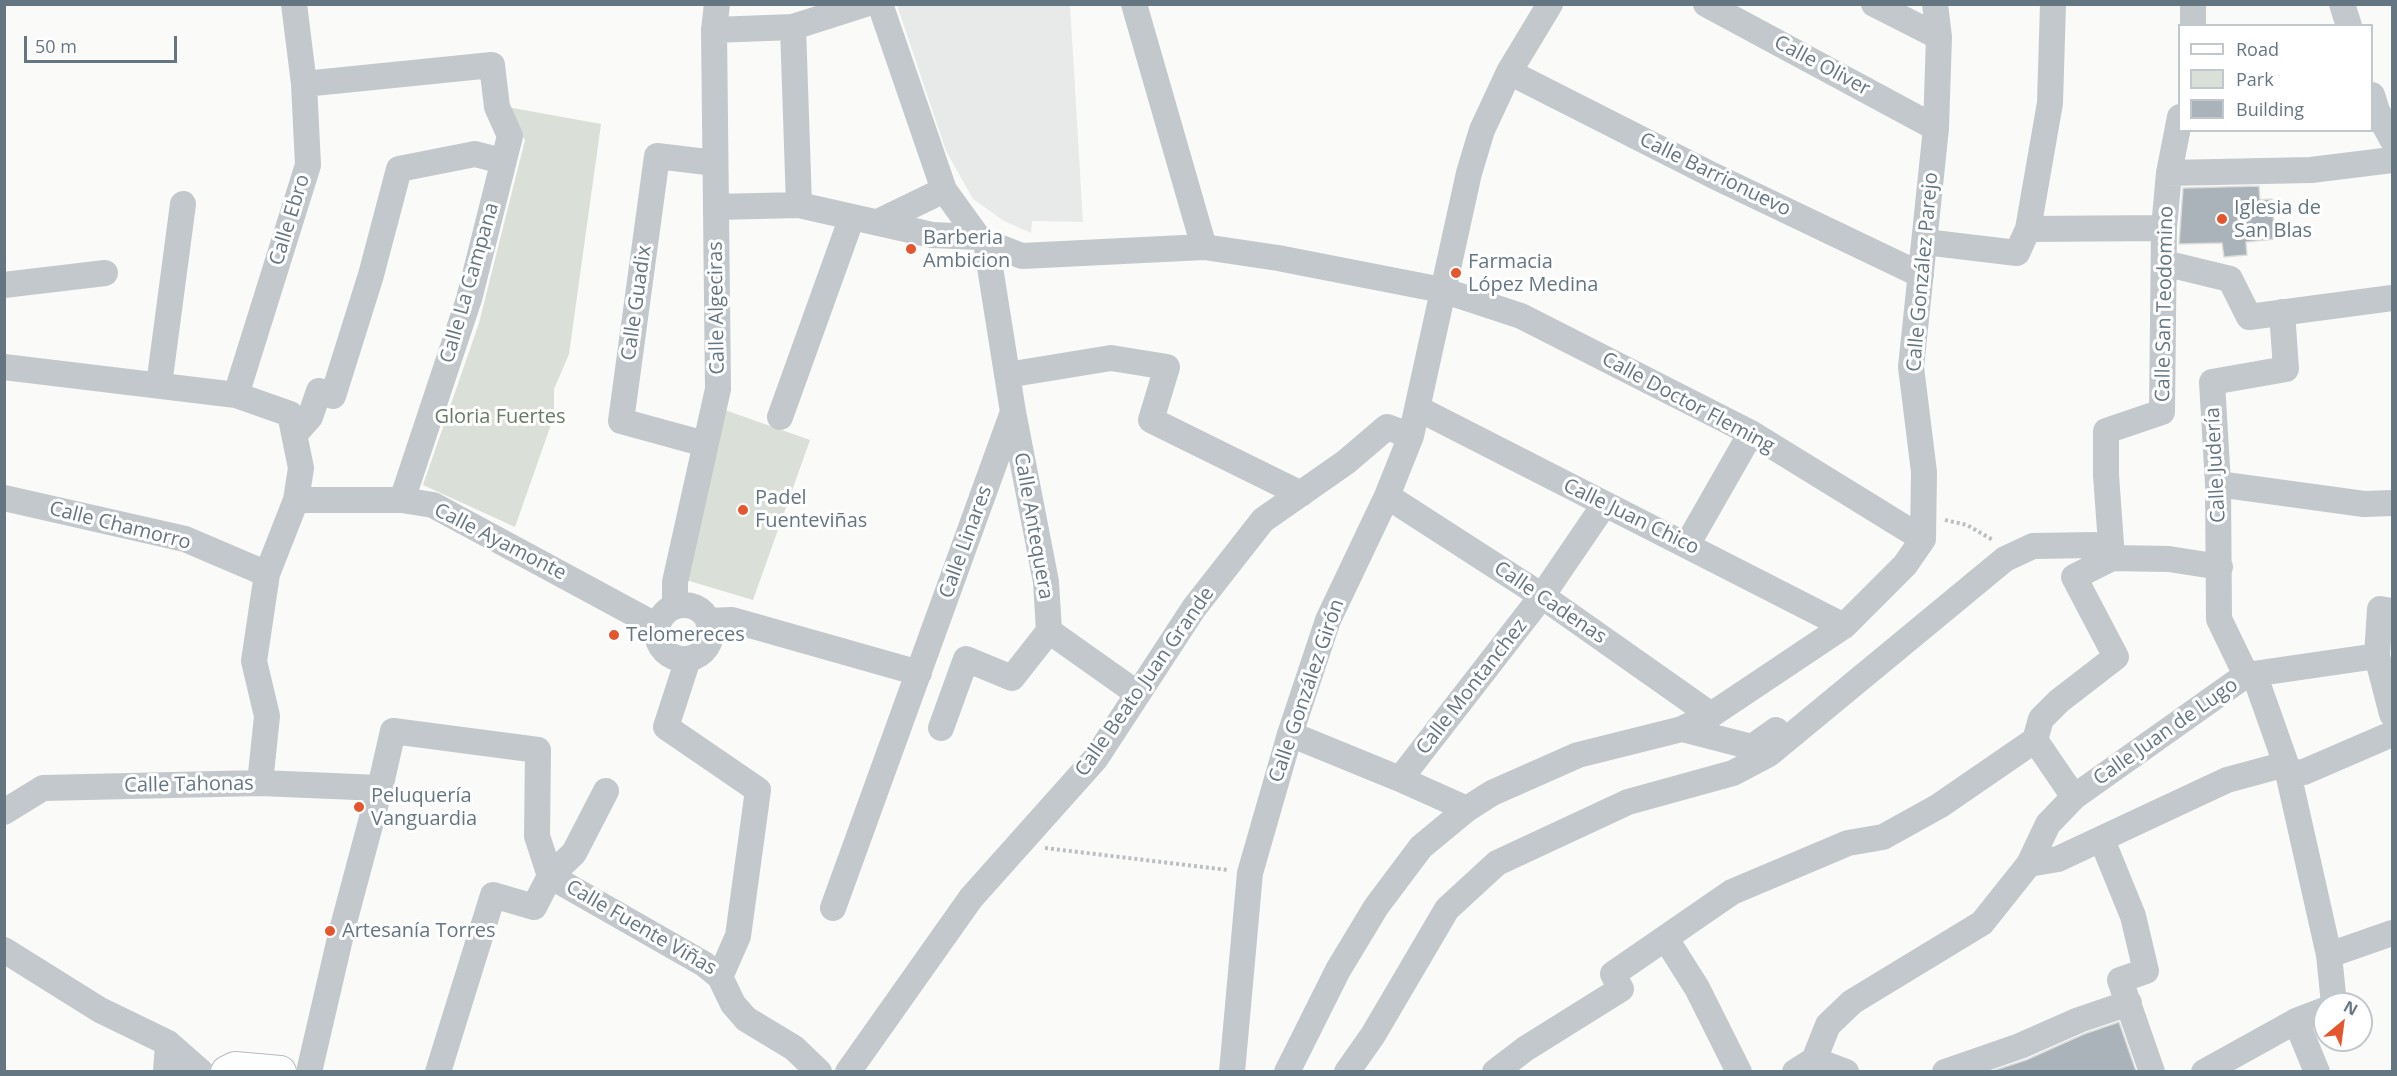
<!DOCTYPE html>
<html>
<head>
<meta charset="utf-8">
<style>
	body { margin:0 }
	#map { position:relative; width:2397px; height:1076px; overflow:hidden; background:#fafaf8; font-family:"Open Sans",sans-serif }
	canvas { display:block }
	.frame { position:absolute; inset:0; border:6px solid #657683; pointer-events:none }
	.legend { position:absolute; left:2178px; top:24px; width:195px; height:108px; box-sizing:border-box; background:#fff; border:2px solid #c1c8cd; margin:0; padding:8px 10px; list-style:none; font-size:18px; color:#657683 }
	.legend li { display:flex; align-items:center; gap:12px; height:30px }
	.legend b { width:30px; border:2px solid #c1c8cd }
	.north { position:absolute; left:2313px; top:992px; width:60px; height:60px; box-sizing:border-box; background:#fff; border:2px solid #c1c8cd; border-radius:50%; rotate:29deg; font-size:16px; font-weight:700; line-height:24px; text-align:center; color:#657683 }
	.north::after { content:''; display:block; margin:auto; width:21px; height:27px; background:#e4572e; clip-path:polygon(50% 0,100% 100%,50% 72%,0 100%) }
	.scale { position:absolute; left:24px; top:36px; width:153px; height:27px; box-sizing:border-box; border:3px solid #657683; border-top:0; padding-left:8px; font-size:18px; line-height:21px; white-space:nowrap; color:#657683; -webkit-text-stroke:4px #fff; paint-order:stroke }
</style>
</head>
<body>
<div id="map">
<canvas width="2397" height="1076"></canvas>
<div class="frame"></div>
<ul class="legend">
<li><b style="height:8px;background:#fff"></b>Road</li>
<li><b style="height:16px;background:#dadfd7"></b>Park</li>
<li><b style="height:16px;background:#aab3b9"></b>Building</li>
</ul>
<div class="north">N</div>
<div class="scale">50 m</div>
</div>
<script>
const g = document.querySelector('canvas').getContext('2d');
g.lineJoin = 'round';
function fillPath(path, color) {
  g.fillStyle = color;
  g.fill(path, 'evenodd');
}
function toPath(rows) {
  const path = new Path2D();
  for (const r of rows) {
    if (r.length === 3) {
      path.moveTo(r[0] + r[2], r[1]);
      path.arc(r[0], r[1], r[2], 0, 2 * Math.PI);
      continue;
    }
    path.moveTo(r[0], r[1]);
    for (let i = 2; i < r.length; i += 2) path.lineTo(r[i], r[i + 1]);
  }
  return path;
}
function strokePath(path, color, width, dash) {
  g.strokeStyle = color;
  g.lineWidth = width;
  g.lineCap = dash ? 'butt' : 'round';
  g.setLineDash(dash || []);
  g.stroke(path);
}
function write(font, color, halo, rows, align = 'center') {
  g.font = font + ' "Open Sans",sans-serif';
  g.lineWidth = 6;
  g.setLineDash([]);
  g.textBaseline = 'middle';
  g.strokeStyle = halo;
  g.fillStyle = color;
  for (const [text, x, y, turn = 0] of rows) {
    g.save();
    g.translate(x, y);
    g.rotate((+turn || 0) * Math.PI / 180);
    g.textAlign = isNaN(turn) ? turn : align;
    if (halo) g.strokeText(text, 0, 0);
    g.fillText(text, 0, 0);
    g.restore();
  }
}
fillPath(toPath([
	[897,5,1070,5,1083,222,1032,221,1031,233,1004,221,973,199,946,151]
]), '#e8e9e9');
fillPath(toPath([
	[507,107,601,124,569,354,554,389,554,416,515,527,423,485,479,323,525,140],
	[722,409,810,440,753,600,686,580]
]), '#dadfd7');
const building = toPath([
	[2259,186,2260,200,2272,199,2275,239,2246,242,2247,255,2224,257,2222,243,2179,244,2183,188,2259,186],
	[2119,1022,2136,1071,1992,1071,2026,1060,2084,1034,2119,1022]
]);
fillPath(building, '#aab3b9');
strokePath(building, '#dcdcda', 1.5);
const major = toPath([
	[227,1072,235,1068,280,1072]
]);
strokePath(major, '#b5babe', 34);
strokePath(toPath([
	[1945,520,1967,525,1993,540],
	[1045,848,1228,870]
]), '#bbbfc2', 4, [3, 3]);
strokePath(toPath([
	[880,4,944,190,978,237,986,242,1022,256,1204,247,1278,258,1442,290,1521,316,1751,433,1923,539],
	[1134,4,1204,247],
	[1706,4,1936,128],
	[1874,4,1939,37],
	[2342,4,2349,26],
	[2193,26,2193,4],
	[793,27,799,205],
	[714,30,793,27,865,4],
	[1509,72,1712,175,1921,275],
	[304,84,492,65,497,107,510,136,469,299,402,500],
	[2372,95,2377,111,2392,139],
	[2169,173,2311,170,2392,160],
	[716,207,799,205,932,235,978,237],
	[878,222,944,190],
	[2028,229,2164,228],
	[1925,242,2017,253,2028,229,2050,103,2053,4],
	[2164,263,2230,279,2249,317,2392,298],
	[4,285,105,273],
	[2282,312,2286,369,2212,382,2218,484,2219,619,2246,675,2257,682,2286,764,2329,955,2334,1004],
	[4,367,236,395,290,414,301,468,296,500,267,574,254,661,267,716,260,783],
	[1007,375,1111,358,1167,367,1151,420,1301,494],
	[159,385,183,204],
	[236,395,308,165,304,84,294,4],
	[1419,409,1844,626],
	[780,417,852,217],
	[295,434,310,417,319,391,333,396,371,275,399,169,475,154,502,161],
	[705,444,621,421,657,156,715,163],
	[2218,484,2364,504,2392,503],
	[1387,496,1542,596,1711,715],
	[4,498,185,539,267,574],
	[296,500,402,500,433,505,657,626],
	[1923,539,1924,472,1911,367,1936,128,1939,37,1935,4],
	[1687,545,1751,433],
	[684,632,27],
	[675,606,675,582,718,389,714,30,717,4],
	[2392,611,2380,609,2377,656,2392,714],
	[708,621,732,620,919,673],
	[1049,631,1138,694],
	[941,728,966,659,1012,678,1049,631,1046,582,1013,412,986,242],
	[1682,729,1752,747,1776,730],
	[1290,734,1400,779,1467,809],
	[2288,773,2304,772,2392,734],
	[1400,779,1542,596,1604,505],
	[2074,797,2035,740,2041,719,2059,701,2116,657,2074,577,2112,558,2106,475,2106,431,2162,412,2164,228,2169,173,2180,117],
	[4,812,43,788,260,783,380,788],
	[2102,840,2133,916,2146,971,2120,980,2152,1072],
	[2029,864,2058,859,2227,780,2286,764],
	[550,876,704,964,720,977,738,936,758,790,666,727,688,659],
	[833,908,1013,412],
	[1666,939,1697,988,1739,1072],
	[4,950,100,1010,168,1043,201,1072],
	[2329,955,2392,933],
	[720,977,733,1004,746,1019,794,1048,819,1072],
	[2296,1021,2317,1072],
	[1814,1060,1846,1072],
	[166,1072,168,1043],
	[309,1072,342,930,380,788,393,731,538,750,537,836,550,876],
	[438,1072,493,895,534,907,550,876,574,853,606,791],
	[848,1072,971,898,1096,758,1194,608,1263,520,1346,462,1387,427,1411,436],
	[1232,1072,1250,873,1290,734,1328,620,1387,496,1411,436,1469,173,1482,130,1509,72,1550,4],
	[1287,1072,1338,970,1376,907,1421,847,1467,809,1492,793,1578,755,1682,729,1711,715,1844,626,1905,565,1923,539],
	[1347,1072,1373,1035,1447,909,1497,863,1628,802,1733,773,1769,754,2005,559,2033,546,2095,545,2112,558,2169,559,2220,567],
	[1495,1072,1525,1049,1621,989,1613,974,1732,892,1848,843,1883,837,1939,806,2035,740],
	[1795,1072,1814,1060,1828,1025,1852,1002,1982,923,2029,864,2048,824,2074,797,2246,675,2377,656],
	[1945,1072,2020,1046,2079,1020,2129,1003],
	[2204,1072,2296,1021,2325,1010]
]), '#c3c8cc', 26);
strokePath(major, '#fff', 32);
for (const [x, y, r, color] of [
	[2222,219,6,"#e4572e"],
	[911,249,6,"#e4572e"],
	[1456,273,6,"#e4572e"],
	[743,510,6,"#e4572e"],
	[614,635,6,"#e4572e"],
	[359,807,6,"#e4572e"],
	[330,931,6,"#e4572e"]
]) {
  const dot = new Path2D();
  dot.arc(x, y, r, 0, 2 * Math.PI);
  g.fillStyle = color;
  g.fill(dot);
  strokePath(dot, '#fff', 2);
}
write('20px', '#657683', '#fff', [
	["Calle Oliver",1822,66,28],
	["Calle Barrionuevo",1715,175,26],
	["Calle Ebro",290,220,-73],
	["Calle González Parejo",1923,272,-85],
	["Calle La Campana",470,283,-74],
	["Calle Guadix",637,303,-82],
	["Calle San Teodomino",2165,304,-89],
	["Calle Algeciras",717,308,-91],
	["Calle Doctor Fleming",1688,403,28],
	["Calle Judería",2216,465,-93],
	["Calle Juan Chico",1631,517,26],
	["Calle Chamorro",120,526,14],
	["Calle Antequera",1033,526,80],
	["Calle Ayamonte",500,542,27],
	["Calle Linares",966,542,-70],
	["Calle Cadenas",1550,603,34],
	["Calle Beato Juan Grande",1145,682,-55],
	["Calle Montanchez",1472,687,-52],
	["Calle González Girón",1307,691,-71],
	["Calle Juan de Lugo",2166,732,-35],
	["Calle Tahonas",189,785,-1],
	["Calle Fuente Viñas",641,928,30]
]);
write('20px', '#657683', '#fff', [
	["Iglesia de",2234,208],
	["San Blas",2234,231],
	["Barberia",923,238],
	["Ambicion",923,261],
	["Farmacia",1468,262],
	["López Medina",1468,285],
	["Padel",755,498],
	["Fuenteviñas",755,521],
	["Telomereces",626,635],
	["Peluquería",371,796],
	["Vanguardia",371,819],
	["Artesanía Torres",342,931]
], 'left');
write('20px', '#687a64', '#fff', [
	["Gloria Fuertes",500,417]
]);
</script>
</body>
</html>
